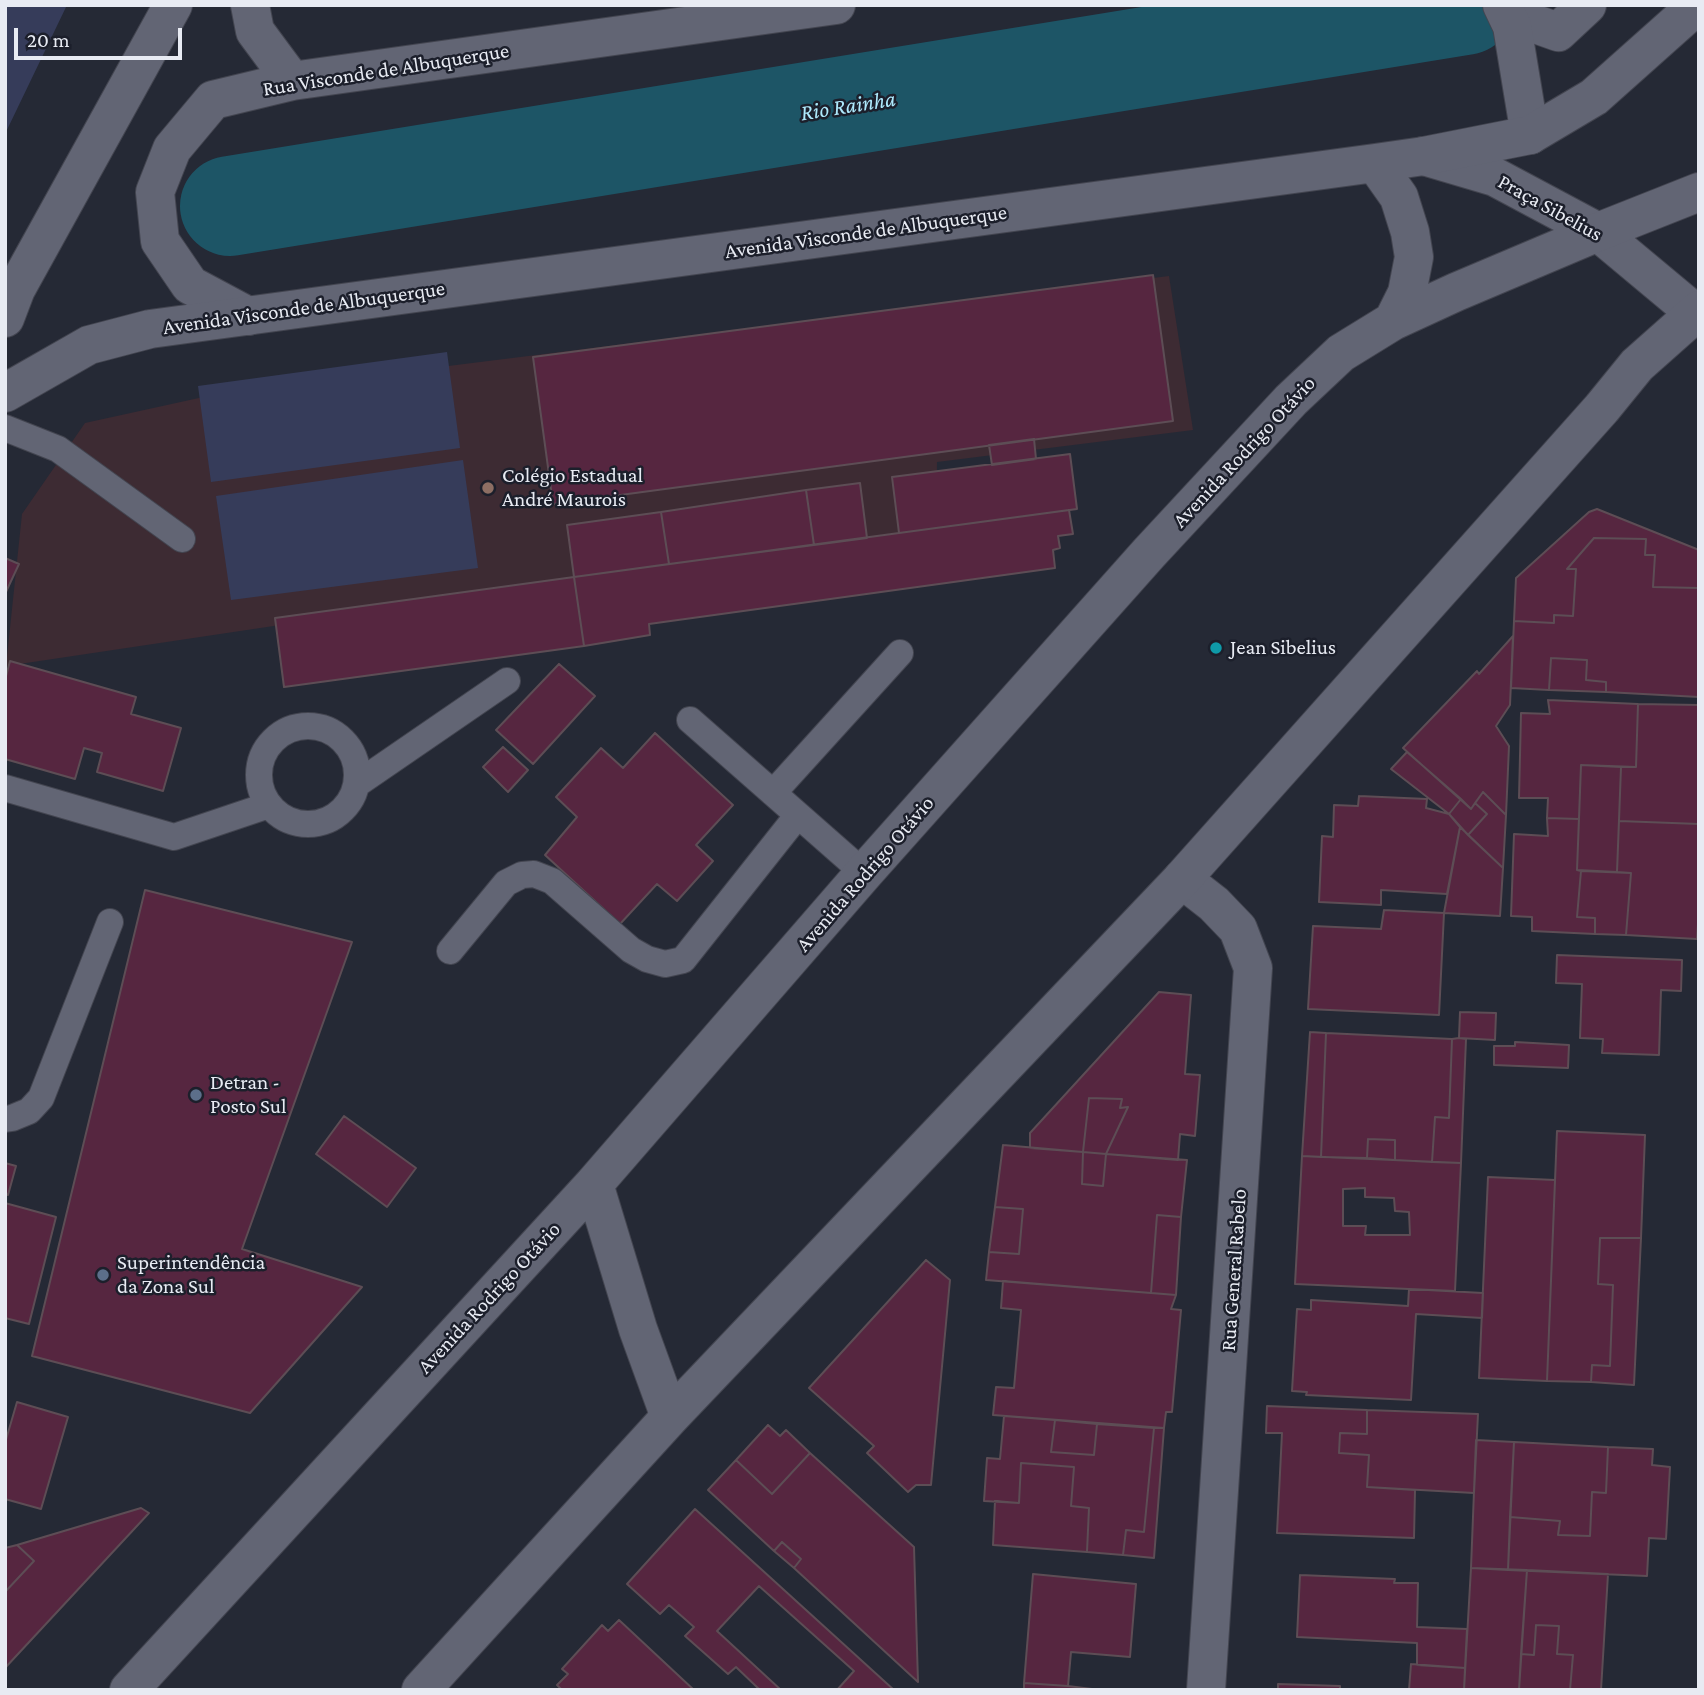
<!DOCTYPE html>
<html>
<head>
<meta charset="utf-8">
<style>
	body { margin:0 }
	#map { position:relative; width:1704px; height:1695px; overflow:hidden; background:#252935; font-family:"Crimson Pro",serif }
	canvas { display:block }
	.frame { position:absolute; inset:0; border:7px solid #e8ebf3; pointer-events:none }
	.scale { position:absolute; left:14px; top:28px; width:168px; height:32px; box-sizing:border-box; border:4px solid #e8ebf3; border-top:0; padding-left:9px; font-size:21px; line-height:24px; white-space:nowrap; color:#e8ebf3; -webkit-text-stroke:5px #1c1f2b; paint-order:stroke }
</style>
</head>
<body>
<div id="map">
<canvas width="1704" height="1695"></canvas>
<div class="frame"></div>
<div class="scale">20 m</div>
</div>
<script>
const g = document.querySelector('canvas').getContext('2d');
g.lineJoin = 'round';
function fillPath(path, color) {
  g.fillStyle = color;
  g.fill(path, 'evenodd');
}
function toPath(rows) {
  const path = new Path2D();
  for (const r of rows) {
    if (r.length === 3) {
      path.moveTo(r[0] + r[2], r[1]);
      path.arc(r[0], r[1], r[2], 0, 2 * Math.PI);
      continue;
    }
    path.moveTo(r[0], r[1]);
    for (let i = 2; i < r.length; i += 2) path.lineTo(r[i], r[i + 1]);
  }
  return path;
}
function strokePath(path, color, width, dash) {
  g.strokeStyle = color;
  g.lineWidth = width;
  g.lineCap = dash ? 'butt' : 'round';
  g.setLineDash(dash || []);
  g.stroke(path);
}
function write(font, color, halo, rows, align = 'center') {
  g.font = font + ' "Crimson Pro",serif';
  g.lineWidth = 5;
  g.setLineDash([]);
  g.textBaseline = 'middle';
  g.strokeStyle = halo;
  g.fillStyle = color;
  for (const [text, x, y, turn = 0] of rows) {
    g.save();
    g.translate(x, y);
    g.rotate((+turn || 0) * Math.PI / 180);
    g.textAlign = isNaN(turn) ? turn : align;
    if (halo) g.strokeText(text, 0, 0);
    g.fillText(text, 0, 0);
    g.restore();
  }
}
fillPath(toPath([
	[1169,276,1193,430,937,462,936,527,6,666,22,514,85,423,208,396]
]), '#3d2b33');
fillPath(toPath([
	[5,5,67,5,5,134],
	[447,352,460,448,211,482,198,386],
	[463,460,478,568,231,600,216,496]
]), '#363c5a');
strokePath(toPath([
	[230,206,1465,5]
]), '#1d5566', 100);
const building = toPath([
	[1153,275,1173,421,553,504,533,357,1153,275],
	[1034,439,1036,459,992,465,989,445,1034,439],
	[1070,454,1077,509,899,533,892,477,1070,454],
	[860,483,867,538,814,545,806,490,860,483],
	[806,490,814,545,669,564,661,512,806,490],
	[1597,509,1699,550,1699,588,1653,587,1655,555,1645,555,1646,539,1594,538,1567,569,1576,569,1573,616,1554,615,1554,623,1514,621,1516,578,1589,512,1597,509],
	[1069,510,1073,534,1058,536,1060,548,1053,550,1055,568,649,624,650,635,584,646,574,577,1069,510],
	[661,512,669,564,574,577,567,525,661,512],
	[1594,538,1646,539,1645,555,1655,555,1653,587,1699,588,1699,697,1606,692,1606,682,1586,680,1587,660,1551,658,1549,690,1511,688,1514,621,1554,623,1554,615,1573,616,1576,569,1567,569,1594,538],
	[5,558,19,564,5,594,5,558],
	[574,577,584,646,284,687,275,618,574,577],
	[1513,636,1510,705,1496,726,1509,746,1506,815,1483,792,1471,809,1403,748,1477,671,1479,674,1513,636],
	[1551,658,1587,660,1586,680,1606,682,1606,692,1549,690,1551,658],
	[10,661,136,697,131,714,181,728,163,791,97,772,102,753,84,748,75,779,5,759,5,680,10,661],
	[559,664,595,696,533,764,496,730,559,664],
	[1548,700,1638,704,1636,767,1581,765,1579,819,1547,818,1548,798,1519,798,1521,713,1550,714,1548,700],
	[1638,704,1699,705,1699,824,1619,821,1621,767,1636,767,1638,704],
	[655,733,733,805,696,845,713,861,677,901,657,884,620,924,545,855,577,817,556,797,601,748,623,768,655,733],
	[503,747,528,770,508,792,483,767,503,747],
	[1407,752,1461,799,1449,814,1391,769,1407,752],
	[1581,765,1621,767,1617,872,1577,870,1581,765],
	[1483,792,1506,815,1503,868,1468,835,1487,814,1475,803,1483,792],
	[1359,796,1427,799,1426,808,1449,814,1460,827,1447,894,1381,890,1381,905,1319,902,1322,836,1333,837,1334,805,1358,806,1359,796],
	[1461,799,1471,809,1475,803,1487,814,1468,835,1449,814,1461,799],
	[1547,818,1579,819,1577,870,1581,871,1577,917,1595,918,1595,934,1532,931,1532,917,1511,916,1514,834,1548,836,1547,818],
	[1619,821,1699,824,1699,908,1697,939,1626,935,1631,873,1617,872,1619,821],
	[1460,827,1503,868,1500,916,1444,913,1460,827],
	[1581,871,1631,873,1626,935,1595,934,1595,918,1577,917,1581,871],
	[145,890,352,942,242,1249,362,1287,250,1413,32,1356,145,890],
	[1384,910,1444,913,1439,1015,1308,1009,1313,926,1381,929,1384,910],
	[1557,955,1682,960,1681,991,1661,990,1659,1055,1602,1053,1603,1039,1580,1038,1582,984,1556,983,1557,955],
	[1159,992,1191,995,1185,1074,1200,1075,1195,1136,1180,1134,1178,1160,1106,1154,1128,1107,1120,1108,1122,1099,1089,1098,1083,1152,1030,1148,1030,1133,1159,992],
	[1460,1012,1496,1013,1495,1040,1459,1038,1460,1012],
	[1310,1032,1326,1033,1321,1157,1302,1156,1310,1032],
	[1326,1033,1452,1039,1449,1118,1435,1117,1432,1162,1395,1160,1395,1140,1368,1139,1367,1158,1321,1157,1326,1033],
	[1459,1038,1466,1039,1461,1163,1432,1162,1435,1117,1449,1118,1452,1039,1459,1038],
	[1515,1042,1569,1045,1568,1068,1494,1065,1494,1046,1515,1046,1515,1042],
	[1089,1098,1122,1099,1120,1108,1128,1107,1106,1154,1083,1152,1089,1098],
	[344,1116,416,1168,387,1207,316,1154,344,1116],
	[1557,1131,1645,1135,1641,1238,1600,1238,1598,1284,1613,1285,1610,1366,1592,1365,1591,1382,1547,1381,1557,1131],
	[1368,1139,1395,1140,1395,1160,1367,1158,1368,1139],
	[1003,1145,1083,1152,1082,1184,1103,1186,1106,1154,1187,1160,1181,1217,1157,1215,1151,1293,986,1280,989,1252,1019,1254,1023,1209,995,1207,1003,1145],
	[1083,1152,1106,1154,1103,1186,1082,1184,1083,1152],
	[1302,1156,1461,1163,1455,1291,1295,1284,1302,1156],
	[1365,1188,1365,1197,1394,1198,1395,1211,1409,1212,1410,1235,1365,1235,1366,1226,1343,1226,1343,1189,1365,1188],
	[5,1163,16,1166,8,1195,5,1194,5,1163],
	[1488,1177,1555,1180,1547,1381,1479,1378,1488,1177],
	[5,1203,56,1217,29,1324,5,1318,5,1203],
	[995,1207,1023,1209,1019,1254,989,1252,995,1207],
	[1157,1215,1181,1217,1176,1295,1151,1293,1157,1215],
	[1600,1238,1641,1238,1634,1385,1591,1382,1592,1365,1610,1366,1613,1285,1598,1284,1600,1238],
	[926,1260,950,1280,931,1485,916,1485,908,1492,867,1453,874,1446,809,1388,926,1260],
	[1003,1281,1176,1295,1171,1309,1181,1310,1172,1412,1166,1412,1164,1428,993,1415,996,1387,1014,1388,1021,1310,1001,1308,1003,1281],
	[1409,1289,1483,1293,1482,1318,1416,1314,1411,1400,1306,1395,1307,1392,1292,1391,1297,1309,1311,1310,1311,1300,1408,1306,1409,1289],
	[17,1402,68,1417,41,1509,5,1499,5,1443,17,1402],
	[1267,1406,1367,1410,1367,1434,1340,1433,1339,1453,1369,1455,1367,1487,1415,1490,1414,1538,1277,1533,1282,1433,1266,1433,1267,1406],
	[1367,1410,1478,1414,1474,1493,1367,1487,1369,1455,1339,1453,1340,1433,1367,1434,1367,1410],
	[1004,1416,1055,1420,1051,1452,1094,1455,1097,1424,1154,1428,1144,1532,1126,1530,1123,1555,1087,1552,1089,1508,1071,1506,1074,1467,1021,1463,1019,1503,984,1501,987,1458,1000,1459,1004,1416],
	[1055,1420,1097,1424,1094,1455,1051,1452,1055,1420],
	[768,1425,780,1436,786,1430,810,1453,772,1494,736,1460,768,1425],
	[1154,1428,1164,1428,1154,1558,1123,1555,1126,1530,1144,1532,1154,1428],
	[1476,1440,1514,1442,1508,1570,1471,1568,1476,1440],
	[1514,1442,1608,1447,1606,1493,1592,1492,1590,1536,1558,1535,1560,1521,1510,1517,1514,1442],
	[1608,1447,1653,1449,1652,1465,1670,1467,1666,1539,1649,1538,1647,1576,1508,1570,1510,1517,1560,1521,1558,1535,1590,1536,1592,1492,1606,1493,1608,1447],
	[810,1453,914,1547,918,1682,794,1568,801,1559,782,1542,774,1551,708,1490,736,1460,772,1494,810,1453],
	[1021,1463,1074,1467,1071,1506,1089,1508,1087,1552,993,1545,995,1501,1019,1503,1021,1463],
	[141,1508,149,1513,5,1668,5,1592,34,1561,17,1545,141,1508],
	[695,1509,894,1690,837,1690,854,1671,759,1586,717,1631,781,1690,760,1690,736,1667,728,1674,685,1636,694,1627,669,1605,660,1614,627,1584,695,1509],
	[782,1542,801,1559,794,1568,774,1551,782,1542],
	[17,1545,34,1561,5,1592,5,1548,17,1545],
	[1471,1568,1527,1570,1519,1690,1464,1690,1471,1568],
	[1527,1570,1608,1574,1601,1690,1570,1690,1573,1655,1557,1654,1559,1626,1536,1625,1534,1655,1521,1654,1527,1570],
	[1033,1574,1136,1584,1130,1657,1071,1652,1068,1686,1024,1683,1033,1574],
	[1300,1575,1395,1579,1394,1583,1418,1583,1417,1627,1467,1629,1465,1668,1417,1665,1417,1643,1297,1637,1300,1575],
	[619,1620,694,1690,562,1690,557,1685,568,1674,562,1669,602,1625,608,1631,619,1620],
	[1536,1625,1559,1626,1557,1654,1573,1655,1570,1690,1519,1690,1521,1654,1534,1655,1536,1625],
	[1411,1664,1465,1668,1464,1690,1409,1690,1411,1664],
	[1024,1683,1068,1686,1100,1690,1024,1690,1024,1683],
	[1278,1684,1340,1686,1340,1690,1278,1690,1278,1684]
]);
fillPath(building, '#562640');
strokePath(building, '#5d4d55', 2);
const service = toPath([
	[5,428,58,449,182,539],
	[690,720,864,873],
	[308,775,49],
	[357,784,507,681],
	[5,788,174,837,269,805],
	[773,793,900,653],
	[450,951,506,883,522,875,534,874,552,881,631,950,647,959,665,964,683,960,798,815],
	[5,1119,12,1118,29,1111,41,1098,110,922]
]);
const pedestrian = toPath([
	[1520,5,1527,21,1558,32,1587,5]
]);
const minor = toPath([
	[250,5,255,31,292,81],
	[1502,5,1512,26,1530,135],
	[248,316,190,285,160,241,155,192,172,149,213,100,292,81,836,5],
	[1182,879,1214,904,1238,929,1253,968,1206,1690]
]);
const tertiary = toPath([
	[1424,156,1495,177,1598,232,1695,313,1699,318]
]);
const secondary = toPath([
	[1375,163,1399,197,1410,232,1414,257,1407,293,1393,321],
	[5,318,16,289,173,5],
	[5,393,89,345,150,329,1375,163,1424,156,1530,135,1594,97,1686,15,1695,5],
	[594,1184,638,1329,670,1417],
	[129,1690,594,1184,864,873,1149,553,1291,400,1341,353,1393,321,1456,292,1598,232,1699,192],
	[421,1690,670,1417,1182,879,1602,408,1637,365,1699,310]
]);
strokePath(service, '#434550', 28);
strokePath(pedestrian, '#434550', 40);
strokePath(minor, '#434550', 40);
strokePath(tertiary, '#434550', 40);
strokePath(secondary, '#434550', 40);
strokePath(service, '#626574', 26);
strokePath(pedestrian, '#626574', 38);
strokePath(minor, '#626574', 38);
strokePath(tertiary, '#626574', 38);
strokePath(secondary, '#626574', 38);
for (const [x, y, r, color] of [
	[488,488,7,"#8d6e63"],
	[1216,648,7,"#0f9aa8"],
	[196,1095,7,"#5c6f8a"],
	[103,1275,7,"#5c6f8a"]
]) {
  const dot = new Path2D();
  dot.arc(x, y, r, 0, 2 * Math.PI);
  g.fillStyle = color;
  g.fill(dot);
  strokePath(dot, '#1c1f2b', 2.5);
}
write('21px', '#e8ebf3', '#1c1f2b', [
	["Rua Visconde de Albuquerque",386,70,-9],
	["Praça Sibelius",1550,208,29],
	["Avenida Visconde de Albuquerque",866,232,-8],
	["Avenida Visconde de Albuquerque",304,308,-8],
	["Avenida Rodrigo Otávio",1244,452,-47],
	["Avenida Rodrigo Otávio",865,874,-49],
	["Rua General Rabelo",1234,1270,-86],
	["Avenida Rodrigo Otávio",489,1298,-47]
]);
write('21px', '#e8ebf3', '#1c1f2b', [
	["Colégio Estadual",502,476],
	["André Maurois",502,500],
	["Jean Sibelius",1230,648],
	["Detran -",210,1083],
	["Posto Sul",210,1107],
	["Superintendência",117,1263],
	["da Zona Sul",117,1287]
], 'left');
write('italic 23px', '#aee9fc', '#1c1f2b', [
	["Rio Rainha",848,106,-9]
]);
</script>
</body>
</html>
